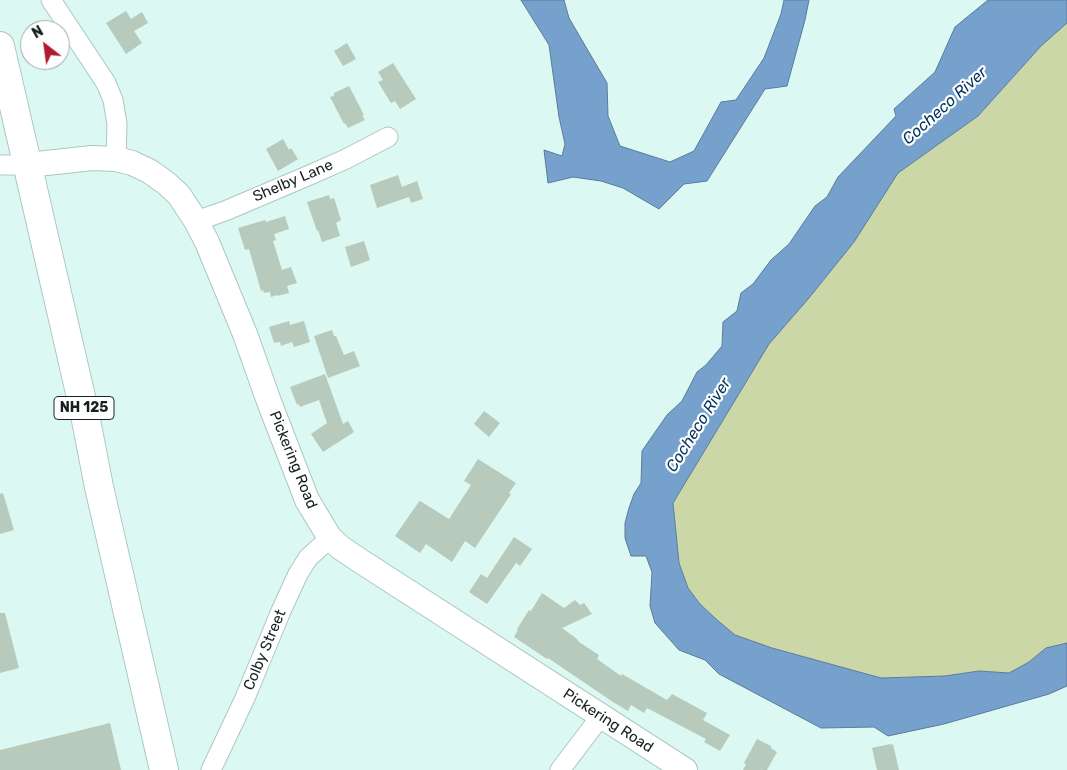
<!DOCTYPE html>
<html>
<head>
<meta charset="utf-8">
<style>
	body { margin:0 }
	#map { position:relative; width:1067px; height:770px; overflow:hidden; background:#dbf8f3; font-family:Rubik,sans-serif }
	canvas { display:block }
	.north { position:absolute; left:20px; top:20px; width:50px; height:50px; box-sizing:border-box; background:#fefefe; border:1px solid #a2a6a5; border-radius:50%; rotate:330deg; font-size:14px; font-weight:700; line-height:20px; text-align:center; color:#172120 }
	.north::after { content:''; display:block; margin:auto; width:18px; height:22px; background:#af1c30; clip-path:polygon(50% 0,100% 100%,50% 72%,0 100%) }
</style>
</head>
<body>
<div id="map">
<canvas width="1067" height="770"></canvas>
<div class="north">N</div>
</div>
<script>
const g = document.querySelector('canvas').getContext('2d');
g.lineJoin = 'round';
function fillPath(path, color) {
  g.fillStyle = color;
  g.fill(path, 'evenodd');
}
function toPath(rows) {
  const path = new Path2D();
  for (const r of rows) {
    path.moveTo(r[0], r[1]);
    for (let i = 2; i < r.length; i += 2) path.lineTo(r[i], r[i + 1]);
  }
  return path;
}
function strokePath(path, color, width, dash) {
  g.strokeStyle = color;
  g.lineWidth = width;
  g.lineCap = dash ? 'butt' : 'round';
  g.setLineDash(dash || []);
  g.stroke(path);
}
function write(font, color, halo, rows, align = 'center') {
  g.font = font + ' Rubik,sans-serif';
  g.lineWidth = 4.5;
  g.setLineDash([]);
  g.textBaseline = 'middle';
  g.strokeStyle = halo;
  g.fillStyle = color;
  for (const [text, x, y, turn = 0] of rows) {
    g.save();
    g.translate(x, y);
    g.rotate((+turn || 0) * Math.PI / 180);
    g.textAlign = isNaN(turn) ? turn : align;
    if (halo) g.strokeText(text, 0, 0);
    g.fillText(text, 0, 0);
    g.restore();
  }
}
fillPath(toPath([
	[1067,23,1067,643,1046,648,1029,662,1009,673,979,671,945,676,881,678,772,648,735,635,716,619,700,604,688,588,679,563,673,503,769,344,809,298,854,242,898,173,978,116,1041,46]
]), '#cbd7a7');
const water = toPath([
	[521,0,564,0,569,18,607,83,608,116,620,146,670,162,694,151,721,102,736,100,764,58,781,14,784,0,809,0,805,20,787,86,765,89,707,181,684,184,659,209,623,188,601,181,573,177,548,183,544,150,562,156,565,144,559,117,549,45,521,0],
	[988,0,1067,0,1067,23,1041,46,978,116,898,173,854,242,809,298,769,344,673,503,679,563,688,588,700,604,716,619,735,635,772,648,881,678,945,676,979,671,1009,673,1029,662,1046,648,1067,643,1067,686,1049,694,944,724,888,736,874,727,821,728,719,674,705,660,679,650,655,623,650,606,652,572,646,556,631,556,625,538,625,523,629,508,634,494,641,483,642,451,667,415,682,401,697,372,706,365,722,346,723,322,737,311,741,293,753,284,771,260,789,244,815,206,827,197,838,177,896,116,894,109,935,72,955,27,988,0]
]);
fillPath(water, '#77a1cd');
strokePath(water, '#5a7b99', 1);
fillPath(toPath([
	[126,11,131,19,142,12,148,23,134,31,142,43,126,54,106,23],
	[347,43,356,59,343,66,334,51],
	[393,63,416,99,400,109,395,101,391,103,378,82,383,80,378,72],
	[349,86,364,115,362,115,365,120,348,128,345,123,344,124,330,97,334,96,334,93],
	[283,139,289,150,291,148,298,159,278,171,266,149],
	[398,175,402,187,417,181,423,199,411,203,409,197,377,208,370,185],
	[329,195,330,199,334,198,341,220,336,223,340,236,322,242,318,230,317,231,307,202],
	[285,216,289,229,274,234,276,240,273,241,282,270,291,267,297,283,287,286,289,293,277,296,277,295,271,297,270,292,264,293,263,290,261,291,249,249,245,250,238,228,265,220,266,222],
	[364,241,370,260,351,267,345,247],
	[289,321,290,325,304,321,310,342,294,347,292,342,281,346,280,342,274,343,269,327],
	[332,330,334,336,336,336,344,355,354,351,360,366,328,378,314,336],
	[325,374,343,424,348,421,354,432,323,452,311,434,327,423,319,400,300,407,299,404,297,405,290,387],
	[484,411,500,423,489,437,474,424],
	[478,459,516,483,509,493,511,494,475,548,465,541,452,562,426,544,420,553,395,536,418,503,420,501,449,519,471,485,464,481],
	[3,493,14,530,0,534,0,494],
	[514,537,532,549,520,566,516,563,487,604,469,592,481,574,487,578],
	[542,593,564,608,575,600,580,605,584,603,592,614,562,628,577,639,579,642,599,655,597,659,621,676,622,674,667,700,672,694,707,713,703,720,730,735,720,751,704,742,706,739,647,708,644,713,631,705,628,711,613,702,548,658,547,659,514,637,518,630,517,629,529,610,531,611],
	[0,613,5,613,19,668,0,673],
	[110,723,121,770,0,770,0,750],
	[757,739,771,746,771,748,777,752,767,770,743,770,746,764,744,763],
	[890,744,890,745,893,744,899,770,877,770,872,748]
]), '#b7cabb');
const minor = toPath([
	[51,0,106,83,113,100,117,124,116,159],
	[0,165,28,165],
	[196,221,225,211,312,174,346,159,388,137],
	[211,770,245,698,281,611,298,574,308,558,330,538],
	[560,770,601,716]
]);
const major = toPath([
	[28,165,92,158,116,159,132,163,149,171,166,183,179,195,196,221,207,242,245,334,268,399,307,500,330,538,341,548,362,562,685,770]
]);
const highway = toPath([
	[0,46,84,410,99,487,164,770]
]);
strokePath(minor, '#acc7c3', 21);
strokePath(major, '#acc7c3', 26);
strokePath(highway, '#acc7c3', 30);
strokePath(minor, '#fff', 19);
strokePath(major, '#fff', 24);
strokePath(highway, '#fff', 28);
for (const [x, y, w] of [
	[84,408,60]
]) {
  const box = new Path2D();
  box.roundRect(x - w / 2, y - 11.5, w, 23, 4);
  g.fillStyle = '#fefefe';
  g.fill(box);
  strokePath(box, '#172120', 1);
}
write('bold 14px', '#172120', null, [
	["NH 125",84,408]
]);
write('15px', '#172120', '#fefefe', [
	["Shelby Lane",293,181,-23],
	["Pickering Road",293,460,68],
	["Colby Street",265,650,-67],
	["Pickering Road",608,721,33]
]);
write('italic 16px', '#04345e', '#fefefe', [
	["Cocheco River",945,106,-42],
	["Cocheco River",699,425,-58]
]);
</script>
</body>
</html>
